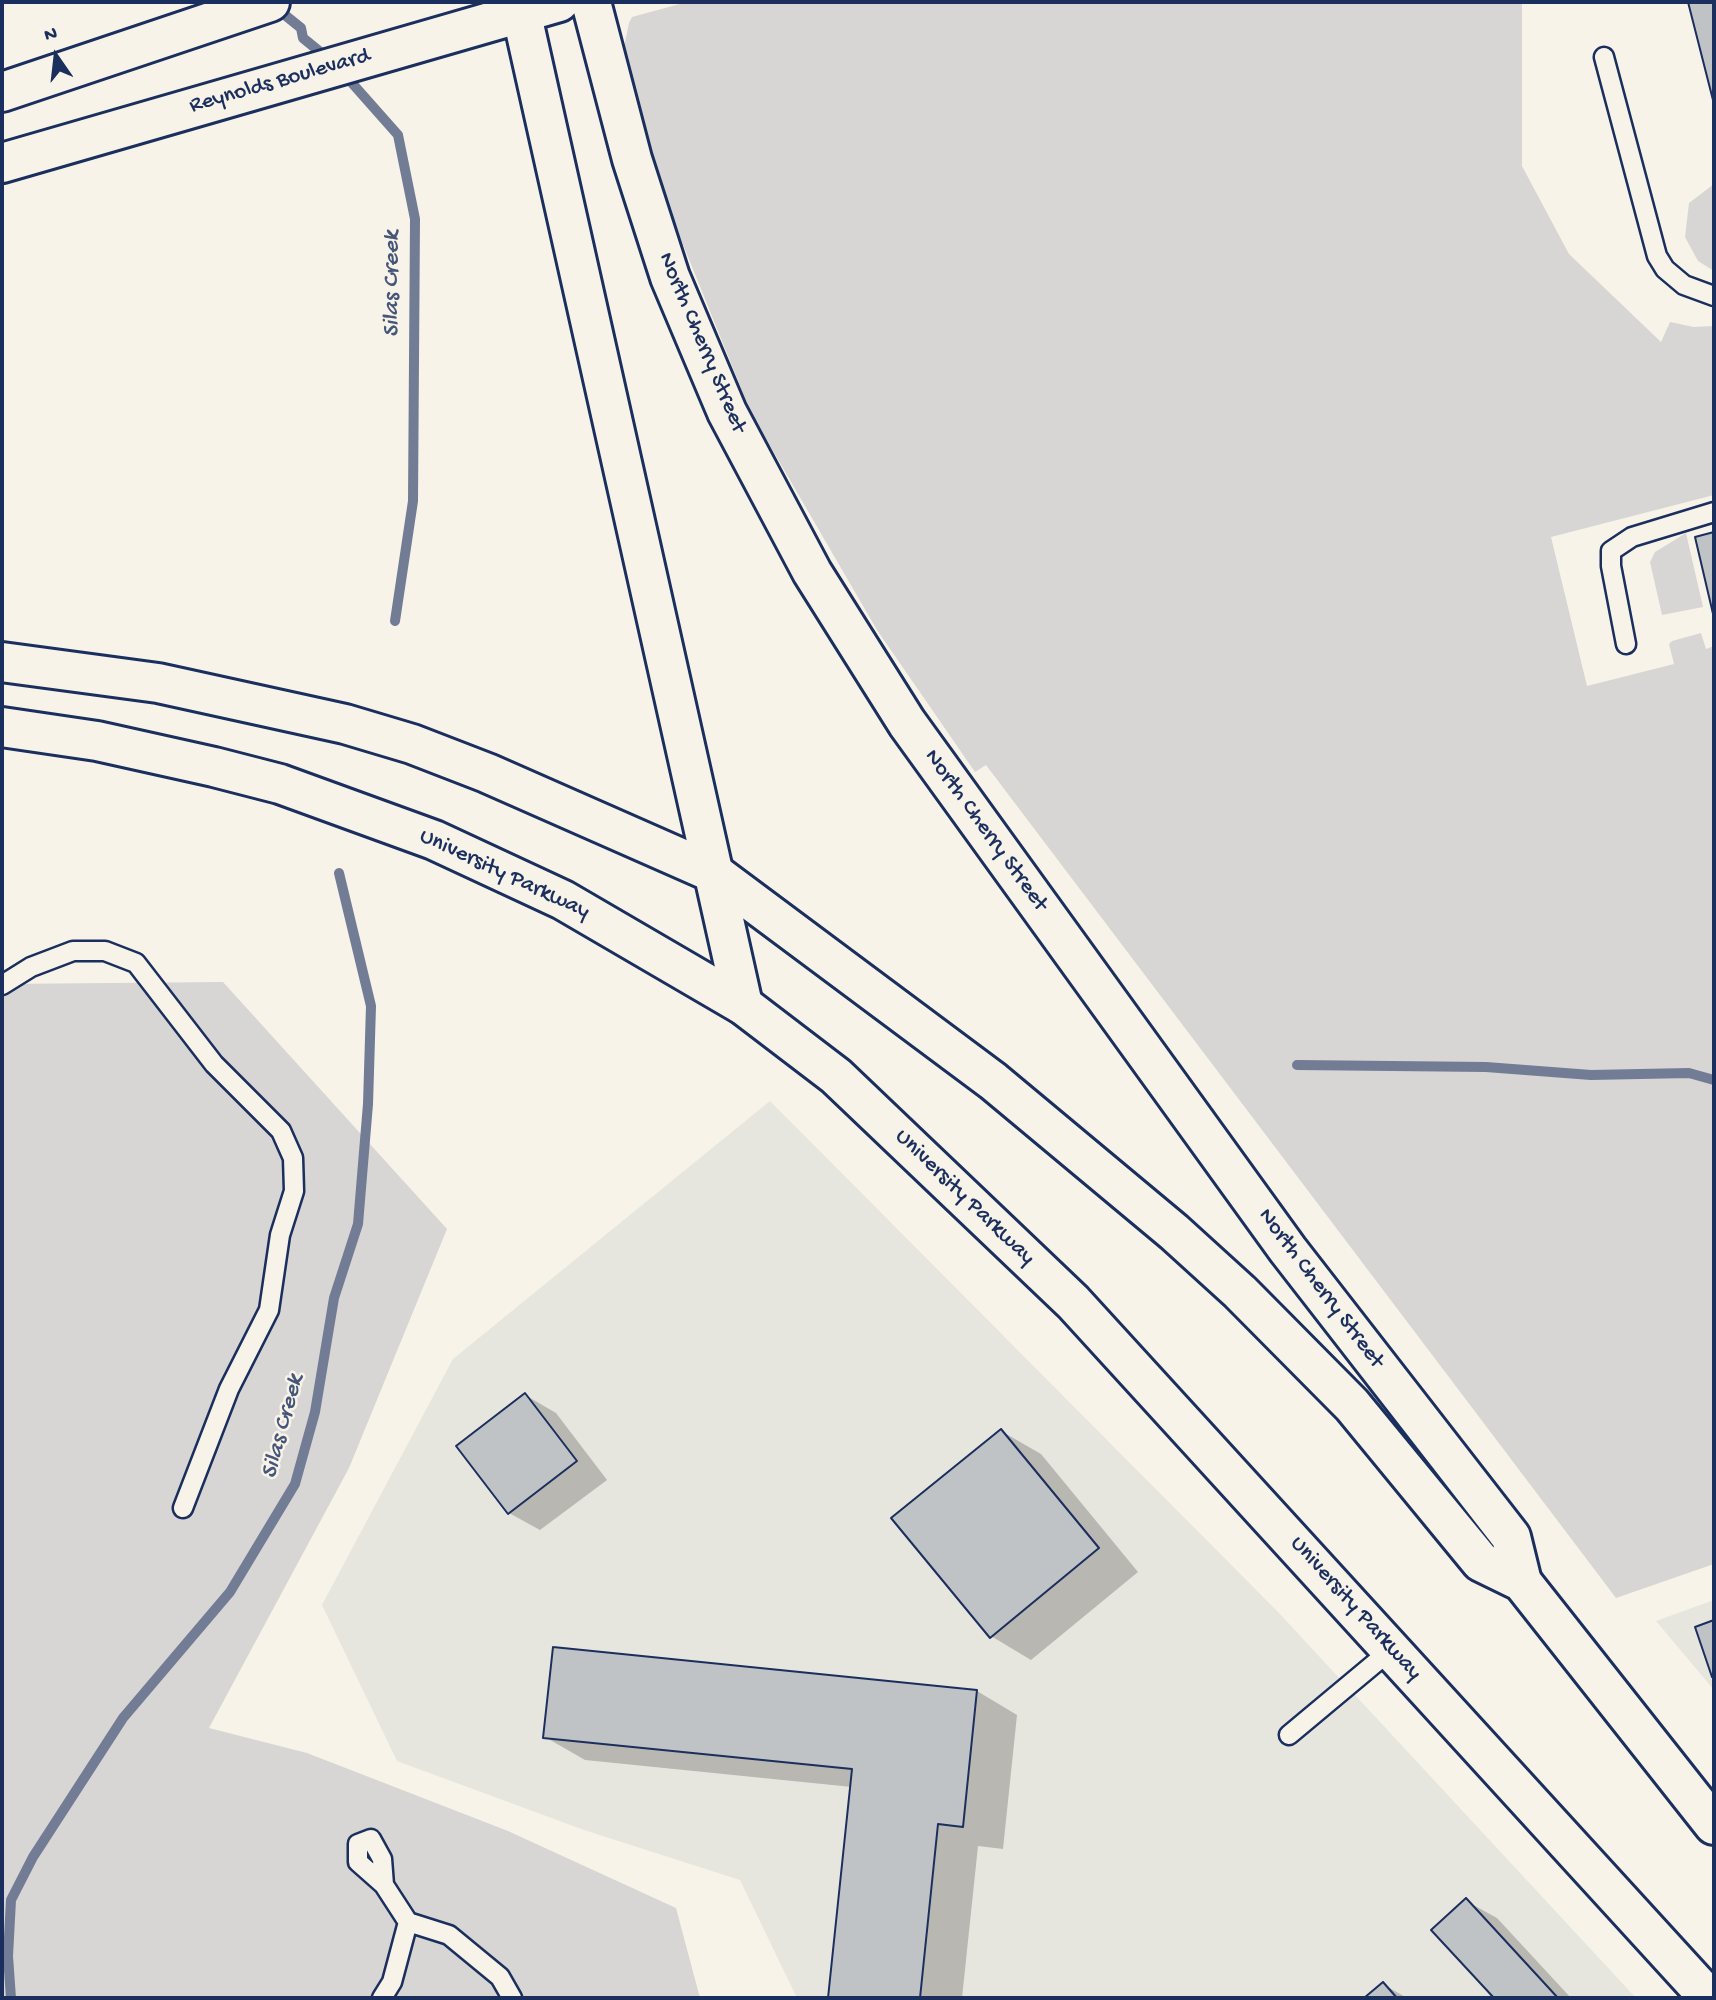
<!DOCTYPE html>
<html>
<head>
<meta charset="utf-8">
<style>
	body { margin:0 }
	#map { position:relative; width:1716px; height:2000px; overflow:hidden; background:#f7f3e8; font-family:"Gochi Hand",sans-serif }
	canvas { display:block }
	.frame { position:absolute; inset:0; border:4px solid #1b2f5e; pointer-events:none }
	.north { position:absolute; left:21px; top:21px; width:70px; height:70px; -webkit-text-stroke:5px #f7f3e8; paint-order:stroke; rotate:346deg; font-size:19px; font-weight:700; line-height:28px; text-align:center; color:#1b2f5e }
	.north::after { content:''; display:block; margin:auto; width:24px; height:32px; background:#1b2f5e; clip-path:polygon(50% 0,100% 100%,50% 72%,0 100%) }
</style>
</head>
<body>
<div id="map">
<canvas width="1716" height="2000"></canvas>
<div class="frame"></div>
<div class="north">N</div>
</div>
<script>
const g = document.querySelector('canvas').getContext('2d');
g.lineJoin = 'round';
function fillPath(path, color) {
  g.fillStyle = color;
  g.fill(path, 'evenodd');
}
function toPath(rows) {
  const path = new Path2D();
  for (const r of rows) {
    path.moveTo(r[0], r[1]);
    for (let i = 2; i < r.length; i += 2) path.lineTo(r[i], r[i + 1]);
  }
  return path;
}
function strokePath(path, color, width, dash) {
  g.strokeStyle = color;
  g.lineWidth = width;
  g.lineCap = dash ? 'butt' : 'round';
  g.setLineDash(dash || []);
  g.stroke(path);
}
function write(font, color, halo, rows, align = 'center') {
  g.font = font + ' "Gochi Hand",sans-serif';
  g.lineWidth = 5;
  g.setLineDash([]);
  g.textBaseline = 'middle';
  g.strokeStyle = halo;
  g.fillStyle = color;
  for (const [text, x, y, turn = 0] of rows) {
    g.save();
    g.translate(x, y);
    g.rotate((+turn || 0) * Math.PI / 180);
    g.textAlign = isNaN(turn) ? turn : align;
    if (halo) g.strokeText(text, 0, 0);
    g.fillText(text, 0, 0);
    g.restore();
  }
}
fillPath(toPath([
	[770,1101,1278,1612,1636,1998,797,1998,740,1880,584,1830,397,1761,322,1605,453,1359],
	[1714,1600,1714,1690,1656,1621]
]), '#e6e5de');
fillPath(toPath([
	[687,2,1522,2,1522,166,1569,254,1661,342,1670,322,1694,327,1714,326,1714,495,1551,537,1587,686,1674,664,1669,644,1672,641,1701,633,1706,649,1714,646,1714,1564,1616,1598,986,765,975,772,877,630,751,413,676,227,645,129,624,47,629,23,632,17],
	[1714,184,1714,271,1698,261,1685,237,1689,203],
	[1686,533,1703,607,1662,615,1650,562,1655,552],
	[223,982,447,1229,349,1468,209,1728,307,1753,508,1831,676,1908,700,1998,2,1998,2,984]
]), '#d7d6d4');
fillPath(toPath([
	[1690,2,1714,2,1714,97],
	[525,1395,556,1413,607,1480,540,1530,509,1513],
	[1001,1431,1041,1454,1138,1572,1031,1660,991,1636],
	[555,1649,977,1691,1017,1715,1003,1849,978,1846,962,1998,830,1998,852,1787,585,1760,545,1737],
	[1466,1901,1497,1918,1571,1998,1496,1998,1434,1930],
	[1383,1984,1407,1998,1367,1998]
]), '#0003');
strokePath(toPath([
	[275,7,301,28,303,38,330,60],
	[344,74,398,135,415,219,413,501,395,621],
	[1297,1065,1486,1067,1591,1075,1689,1073,1714,1080],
	[11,1998,8,1956,11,1900,33,1857,123,1718,230,1592,295,1484,315,1412,334,1298,358,1224,368,1104,371,1006,339,873]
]), '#727c95', 10);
const building = toPath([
	[1688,2,1714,2,1714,104,1688,2],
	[1714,532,1714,618,1695,537,1714,532],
	[525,1393,577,1461,508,1514,456,1446,525,1393],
	[1001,1429,1099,1548,990,1638,891,1518,1001,1429],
	[1714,1620,1714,1676,1712,1677,1695,1627,1714,1620],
	[553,1647,977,1690,963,1827,938,1824,920,1998,828,1998,852,1769,543,1738,553,1647],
	[1466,1898,1558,1998,1494,1998,1431,1930,1466,1898],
	[1383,1982,1397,1998,1364,1998,1383,1982]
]);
fillPath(building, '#c0c3c5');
strokePath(building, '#1b2f5e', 2);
const lane = toPath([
	[1604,57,1657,256,1665,269,1684,285,1714,296],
	[1626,644,1611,566,1611,551,1632,537,1714,512],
	[2,985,31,967,73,951,105,951,136,963,214,1064,281,1131,293,1158,294,1191,280,1235,269,1310,229,1389,183,1508],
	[1289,1735,1392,1649],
	[408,1922,449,1935,500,1977,512,1998],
	[382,1998,392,1982,408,1922,384,1885,358,1862,358,1844,371,1839,382,1859,384,1885]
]);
const secondary = toPath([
	[519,2,743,1005],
	[591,2,632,159,670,277,727,412,812,572,907,723,1288,1250,1511,1537,1522,1582],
	[2,92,270,2],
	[2,163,559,2]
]);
const primary = toPath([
	[2,662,158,683,345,724,412,744,487,773,714,873,993,1081,1174,1232,1240,1292,1352,1405,1481,1562,1522,1582,1714,1825],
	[2,727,97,741,214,767,280,784,434,840,563,900,743,1005,836,1076,1073,1302,1709,1998]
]);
strokePath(lane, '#1b2f5e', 23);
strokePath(secondary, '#1b2f5e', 44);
strokePath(primary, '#1b2f5e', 44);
strokePath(lane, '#f7f3e8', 18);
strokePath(secondary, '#f7f3e8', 38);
strokePath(primary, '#f7f3e8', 38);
write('23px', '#1b2f5e', '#f7f3e8', [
	["Reynolds Boulevard",280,82,-16],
	["North Cherry Street",701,343,67],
	["North Cherry Street",985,831,54],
	["University Parkway",504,875,25],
	["University Parkway",964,1198,44],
	["North Cherry Street",1320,1289,53],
	["University Parkway",1355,1609,48]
]);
write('italic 24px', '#465679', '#f7f3e8', [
	["Silas Creek",393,284,-90],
	["Silas Creek",284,1427,-75]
]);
</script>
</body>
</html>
